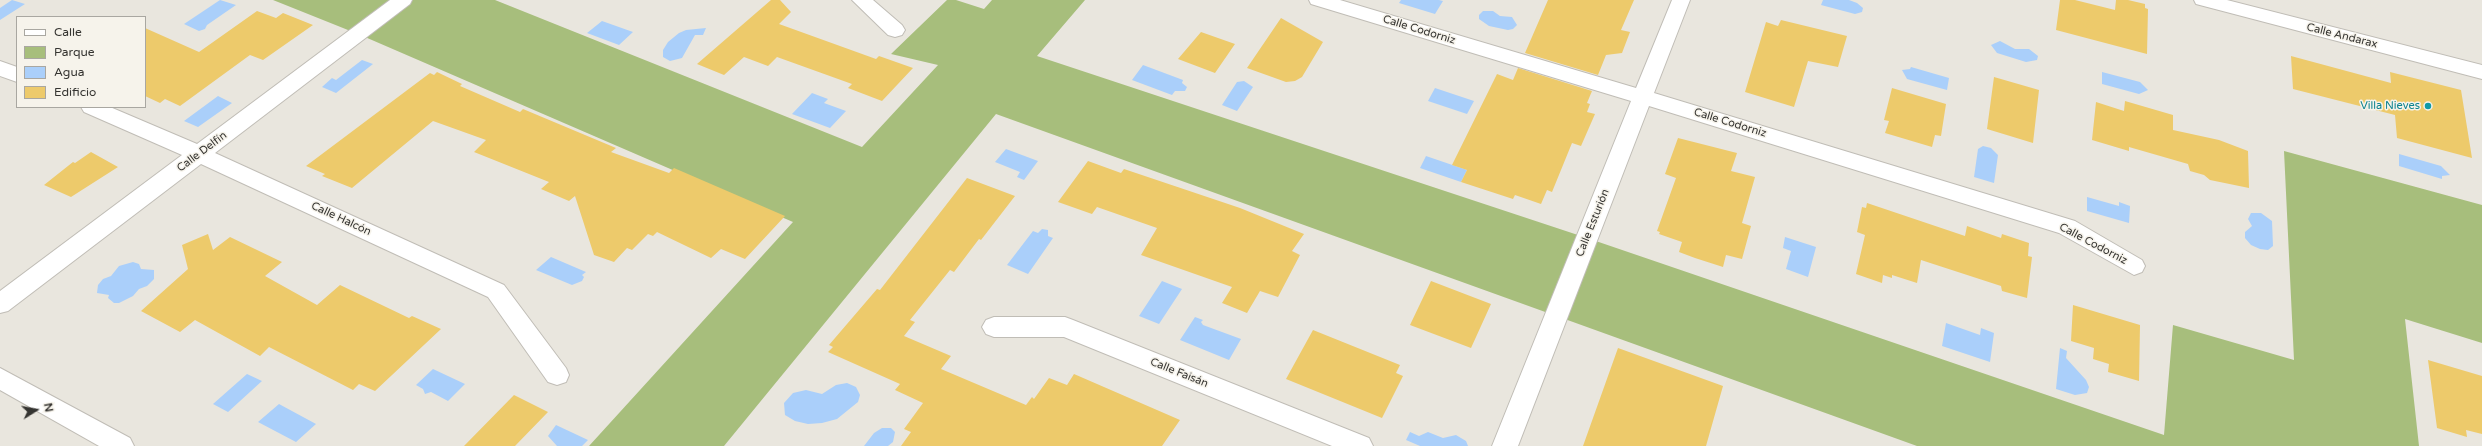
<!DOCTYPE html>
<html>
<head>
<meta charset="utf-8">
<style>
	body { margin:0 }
	#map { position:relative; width:2482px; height:446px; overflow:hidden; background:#e9e6de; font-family:"Varela Round",sans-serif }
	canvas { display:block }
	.legend { position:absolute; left:16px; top:16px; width:130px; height:92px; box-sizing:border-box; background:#f6f3eb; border:1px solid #a9a7a1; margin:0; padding:5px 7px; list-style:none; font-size:12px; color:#353431 }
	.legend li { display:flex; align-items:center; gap:8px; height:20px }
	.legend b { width:20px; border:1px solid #a9a7a1 }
	.north { position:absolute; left:16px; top:390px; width:40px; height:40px; -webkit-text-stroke:3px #f6f3eb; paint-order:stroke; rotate:79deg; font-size:11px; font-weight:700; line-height:16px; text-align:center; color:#353431 }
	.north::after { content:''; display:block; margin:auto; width:14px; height:18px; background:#353431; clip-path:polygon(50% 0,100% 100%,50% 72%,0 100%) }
</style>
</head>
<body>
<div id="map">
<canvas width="2482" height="446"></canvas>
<ul class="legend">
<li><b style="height:5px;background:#fff"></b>Calle</li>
<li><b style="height:11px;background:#a7be7c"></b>Parque</li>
<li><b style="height:11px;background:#aacffa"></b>Agua</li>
<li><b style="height:11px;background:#edca6b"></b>Edificio</li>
</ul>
<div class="north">N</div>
</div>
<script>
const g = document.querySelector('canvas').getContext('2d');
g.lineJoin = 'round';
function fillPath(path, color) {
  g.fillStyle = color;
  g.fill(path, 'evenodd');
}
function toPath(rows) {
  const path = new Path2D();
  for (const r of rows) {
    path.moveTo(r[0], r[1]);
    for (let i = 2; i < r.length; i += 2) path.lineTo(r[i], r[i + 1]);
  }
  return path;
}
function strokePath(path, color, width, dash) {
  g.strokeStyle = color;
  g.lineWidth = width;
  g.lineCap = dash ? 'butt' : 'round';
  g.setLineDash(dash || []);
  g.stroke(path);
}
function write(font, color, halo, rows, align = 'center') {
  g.font = font + ' "Varela Round",sans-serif';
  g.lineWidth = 3;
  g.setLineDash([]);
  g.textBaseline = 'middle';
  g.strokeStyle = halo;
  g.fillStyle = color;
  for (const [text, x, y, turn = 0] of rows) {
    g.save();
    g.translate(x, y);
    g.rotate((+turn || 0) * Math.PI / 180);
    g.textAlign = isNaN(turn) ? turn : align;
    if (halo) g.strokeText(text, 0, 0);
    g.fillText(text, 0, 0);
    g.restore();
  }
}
fillPath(toPath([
	[273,0,495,0,862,147,938,65,891,54,947,0,956,0,984,9,992,0,1085,0,1037,56,1587,238,2164,435,2173,325,2294,360,2284,151,2482,205,2482,343,2405,319,2419,446,1917,446,996,114,724,446,589,446,793,222,358,34]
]), '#a7be7c');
fillPath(toPath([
	[12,0,25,4,0,20,0,8],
	[220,0,236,5,207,25,205,29,199,31,184,24],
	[1401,0,1439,0,1443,1,1435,14,1399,3],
	[1823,0,1849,0,1857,3,1863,8,1862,12,1855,14,1821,5],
	[1483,11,1493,11,1500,16,1512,17,1517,25,1513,29,1508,30,1489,26,1479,19,1479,15],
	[602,21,633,32,619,45,587,33],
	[706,28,703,35,695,35,682,58,670,61,663,57,663,50,668,42,679,33,686,30],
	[2000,41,2015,49,2029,49,2038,56,2037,60,2026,62,1997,53,1991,45],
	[362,60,373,64,336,93,322,87,332,78,336,80],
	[1143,65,1183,80,1182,83,1187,87,1185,91,1175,91,1172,95,1132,80],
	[1911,67,1949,78,1947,90,1907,79,1902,70,1910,69],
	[2102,72,2140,82,2148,90,2139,94,2102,84],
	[1244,81,1253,87,1237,111,1222,105,1237,82],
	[1435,88,1474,101,1467,114,1428,101],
	[812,93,828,99,824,103,846,111,830,128,792,114],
	[218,96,232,103,198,127,184,121],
	[1983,146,1991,148,1998,155,1994,183,1974,177,1978,149],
	[1006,149,1038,161,1024,180,1017,177,1020,172,995,162],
	[2399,154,2441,166,2450,175,2442,176,2442,179,2399,166],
	[1426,156,1467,170,1461,182,1420,168],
	[2087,197,2119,206,2119,202,2130,206,2129,223,2087,211],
	[2251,213,2261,213,2272,221,2273,246,2268,250,2260,249,2251,245,2245,238,2245,232,2252,226,2248,219],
	[1042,229,1048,230,1048,236,1053,238,1028,274,1007,265,1033,231,1038,233],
	[1785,237,1816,247,1808,277,1786,269,1791,251,1783,248],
	[551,257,586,272,582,275,584,277,582,281,572,285,536,270],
	[133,262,139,264,141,269,154,270,154,279,147,286,139,289,133,296,119,303,114,303,108,298,109,295,97,293,98,285,103,279,111,276,119,266],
	[1162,281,1182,289,1159,324,1139,316],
	[1195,317,1203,320,1201,322,1203,325,1241,339,1229,360,1180,340],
	[1946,323,1980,335,1981,328,1994,333,1990,362,1942,346],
	[2060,348,2067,351,2066,358,2086,380,2089,387,2087,393,2075,395,2056,389],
	[433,369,465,384,448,401,431,392,425,394,423,389,416,385],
	[247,374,262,381,228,412,213,404],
	[847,383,856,387,860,395,858,402,837,419,822,423,808,424,795,421,785,415,784,403,793,393,806,390,822,394,836,385],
	[279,404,316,424,296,442,258,422],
	[556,425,588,440,582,446,557,446,548,436],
	[882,428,891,428,895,432,893,442,888,446,864,446,874,433],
	[1410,432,1419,436,1428,432,1443,438,1456,435,1466,441,1468,446,1420,446,1406,440]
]), '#aacffa');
fillPath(toPath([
	[771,0,780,0,791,12,779,24,876,59,879,56,913,68,882,101,848,88,852,84,777,57,768,66,744,57,724,75,697,64],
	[1548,0,1634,0,1621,30,1630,32,1622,53,1606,55,1598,75,1525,53],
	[2060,0,2075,0,2115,10,2116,0,2128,0,2145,4,2145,8,2148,9,2147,54,2056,30],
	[257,11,276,18,283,13,313,25,263,60,250,55,180,106,165,99,160,103,145,96,145,28,199,52],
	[1281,18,1323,42,1302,77,1295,81,1286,82,1247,68],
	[1781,20,1847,36,1838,67,1808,61,1794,107,1745,92,1766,22,1778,26],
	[1201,32,1235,44,1215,73,1178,59],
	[2291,56,2391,83,2390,72,2461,90,2472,158,2397,138,2395,115,2293,89],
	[1518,68,1592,91,1587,103,1590,104,1587,112,1595,114,1581,146,1572,143,1552,192,1547,190,1541,204,1515,195,1513,199,1461,182,1467,170,1452,165,1497,74,1513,80],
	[437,72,462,84,460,86,520,112,523,109,616,148,611,152,669,173,674,168,785,216,745,259,721,249,711,258,657,232,653,236,648,234,632,250,627,248,614,262,594,255,575,196,569,201,541,189,549,182,474,152,486,140,433,121,352,188,322,176,325,174,306,166,430,73,434,75],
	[1994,77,2039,90,2033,143,1987,129],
	[1892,88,1946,104,1941,136,1935,135,1932,147,1885,133,1889,121,1884,120],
	[2125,101,2173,115,2173,130,2219,140,2248,151,2249,188,2210,180,2204,175,2190,171,2188,164,2129,147,2129,151,2092,140,2096,102,2124,111],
	[1678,138,1737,153,1731,171,1755,177,1742,223,1751,226,1742,259,1726,255,1723,267,1695,258,1679,252,1682,242,1659,234,1660,232,1657,231,1676,178,1665,174],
	[91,152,118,167,71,197,44,185,73,162,75,163],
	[1088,161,1121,173,1124,169,1240,208,1304,234,1292,251,1300,255,1278,297,1260,291,1247,313,1222,303,1232,287,1141,255,1157,228,1097,207,1092,214,1058,202],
	[967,178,1015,196,981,240,979,239,954,272,950,270,910,320,915,322,904,336,951,356,941,369,1026,405,1032,397,1034,399,1049,378,1067,385,1074,374,1180,420,1162,446,901,446,911,432,904,429,923,403,895,390,900,384,828,352,833,347,829,345,877,289,880,290],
	[1867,203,1965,236,1967,226,2001,238,2002,234,2029,243,2028,256,2032,257,2027,298,2002,291,2001,286,1921,260,1917,283,1892,275,1892,278,1883,275,1882,283,1856,274,1865,235,1857,232,1862,207,1866,208],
	[208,234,213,250,230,237,282,262,265,276,317,305,340,285,409,318,412,316,441,329,375,391,359,384,353,390,269,347,260,356,195,320,180,332,141,311,188,269,182,245],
	[1431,281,1491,304,1471,348,1410,325],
	[2073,305,2140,325,2139,381,2108,372,2109,364,2093,359,2094,348,2071,341],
	[1313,330,1400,365,1396,373,1403,376,1382,418,1286,379],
	[1618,348,1723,386,1706,446,1583,446],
	[2428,360,2482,376,2482,434,2466,430,2467,437,2437,428],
	[514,395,548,412,515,446,464,446]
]), '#edca6b');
const minor = toPath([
	[390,0,412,0,410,4,215,153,504,285,566,368,569,375,566,382,557,385,548,382,488,297,201,164,8,311,0,313,0,291,182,155,84,112,81,107,110,107,197,144,390,0],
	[852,0,873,0,902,25,905,30,902,35,895,37,888,35,852,0],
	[1309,0,1340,0,1636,88,1672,0,1690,0,1654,93,2075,221,2142,260,2145,266,2142,272,2134,275,2059,233,1649,106,1518,446,1492,446,1631,101,1311,4,1309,0],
	[2194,0,2227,0,2482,65,2482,79,2196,4,2194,0],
	[0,61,17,67,17,82,0,76,0,61],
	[994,317,1065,317,1073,320,1369,438,1373,446,1332,446,1064,337,994,337,986,334,982,327,986,320,994,317],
	[0,368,130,438,134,446,99,446,0,390,0,368]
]);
strokePath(minor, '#c0bdb6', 2);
fillPath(minor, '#fff');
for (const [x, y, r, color] of [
	[2428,106,4,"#0f9aa8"]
]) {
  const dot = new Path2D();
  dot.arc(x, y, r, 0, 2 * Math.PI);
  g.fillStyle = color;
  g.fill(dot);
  strokePath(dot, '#f6f3eb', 1.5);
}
write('11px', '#353431', '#f6f3eb', [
	["Calle Codorniz",1419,30,17],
	["Calle Andarax",2342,36,14],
	["Calle Codorniz",1730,123,17],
	["Calle Delfín",202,152,-37],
	["Calle Halcón",341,219,25],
	["Calle Esturión",1593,223,-68],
	["Calle Codorniz",2093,244,28],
	["Calle Faisán",1179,373,22]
]);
write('11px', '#0d838f', '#f6f3eb', [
	["Villa Nieves",2420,106]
], 'right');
</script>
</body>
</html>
